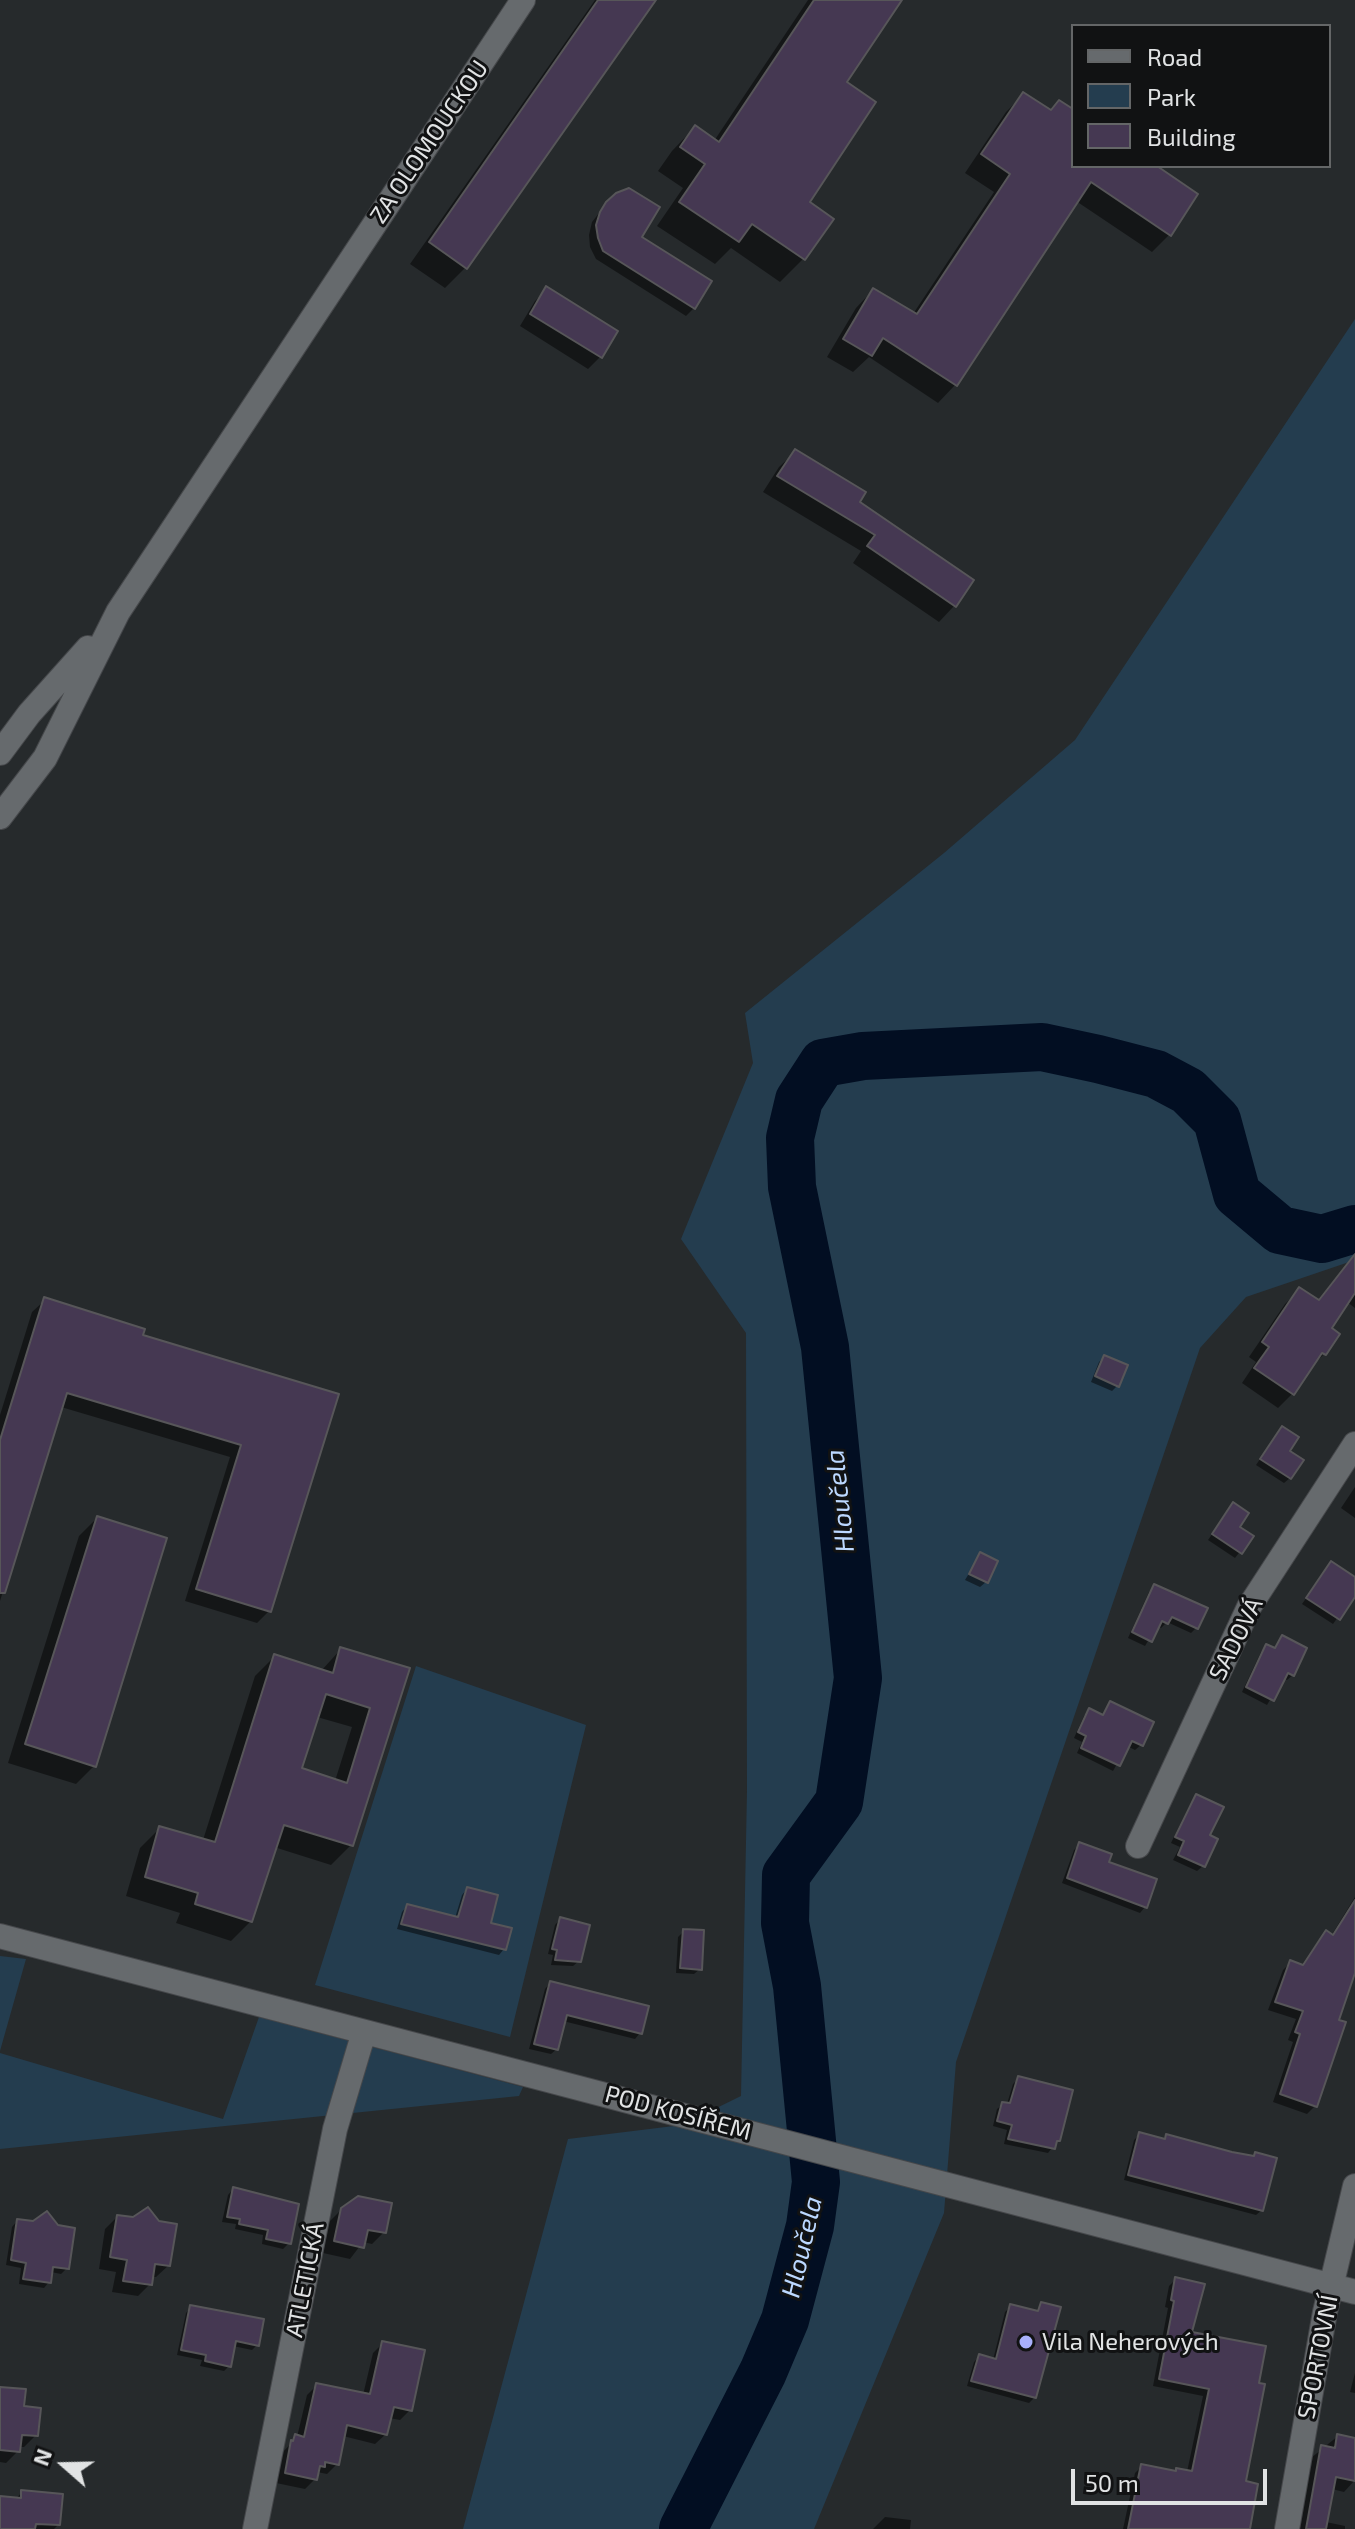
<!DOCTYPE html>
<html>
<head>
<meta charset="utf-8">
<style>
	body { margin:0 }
	#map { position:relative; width:1355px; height:2529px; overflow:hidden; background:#262a2c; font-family:"Exo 2",sans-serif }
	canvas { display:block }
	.legend { position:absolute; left:1071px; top:24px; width:260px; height:144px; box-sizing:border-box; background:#111213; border:2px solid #646667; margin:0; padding:10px 14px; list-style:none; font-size:24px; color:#e1e3e4 }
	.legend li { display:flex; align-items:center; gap:16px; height:40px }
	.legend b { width:40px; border:2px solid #646667 }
	.north { position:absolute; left:24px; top:2425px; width:80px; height:80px; -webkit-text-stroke:6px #111213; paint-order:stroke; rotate:290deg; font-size:22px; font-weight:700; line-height:32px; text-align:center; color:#e1e3e4 }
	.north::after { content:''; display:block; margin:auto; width:28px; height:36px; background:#e1e3e4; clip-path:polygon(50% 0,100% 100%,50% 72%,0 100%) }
	.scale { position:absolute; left:1071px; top:2469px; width:196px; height:36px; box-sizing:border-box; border:4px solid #e1e3e4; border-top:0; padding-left:10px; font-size:24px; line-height:28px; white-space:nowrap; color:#e1e3e4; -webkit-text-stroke:6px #111213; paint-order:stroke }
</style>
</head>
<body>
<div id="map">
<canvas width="1355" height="2529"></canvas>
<ul class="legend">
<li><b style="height:10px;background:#666a6d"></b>Road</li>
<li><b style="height:22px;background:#243d4f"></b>Park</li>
<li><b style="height:22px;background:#453852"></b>Building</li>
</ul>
<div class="north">N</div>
<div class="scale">50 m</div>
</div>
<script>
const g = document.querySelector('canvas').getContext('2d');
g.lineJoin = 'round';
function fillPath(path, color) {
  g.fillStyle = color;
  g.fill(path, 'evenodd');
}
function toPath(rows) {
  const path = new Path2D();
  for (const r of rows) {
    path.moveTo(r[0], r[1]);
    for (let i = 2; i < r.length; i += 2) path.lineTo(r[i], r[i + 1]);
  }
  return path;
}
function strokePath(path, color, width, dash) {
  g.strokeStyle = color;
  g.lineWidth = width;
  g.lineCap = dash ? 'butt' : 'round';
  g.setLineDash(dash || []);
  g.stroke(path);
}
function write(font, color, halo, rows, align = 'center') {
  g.font = font + ' "Exo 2",sans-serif';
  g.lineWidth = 6;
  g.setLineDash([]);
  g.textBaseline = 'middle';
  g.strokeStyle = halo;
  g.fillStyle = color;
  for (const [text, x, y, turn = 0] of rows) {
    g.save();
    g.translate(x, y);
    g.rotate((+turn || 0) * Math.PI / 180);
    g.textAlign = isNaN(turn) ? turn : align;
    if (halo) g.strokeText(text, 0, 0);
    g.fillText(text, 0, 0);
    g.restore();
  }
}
fillPath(toPath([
	[1355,319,1355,1260,1246,1297,1200,1348,956,2062,944,2213,814,2529,463,2529,568,2139,682,2125,741,2096,747,1791,746,1333,681,1239,753,1063,745,1013,944,853,1075,740],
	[416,1666,586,1725,510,2037,315,1985],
	[0,1956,26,1959,0,2051],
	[259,2017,523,2087,519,2096,0,2149,0,2053,223,2119]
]), '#243d4f');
fillPath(toPath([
	[595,0,654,0,466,267,445,288,410,264],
	[808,0,889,0,844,82,807,203,804,258,780,282,731,248,715,264,657,226,683,188,658,171,672,151,695,127,714,141],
	[1024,94,1050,112,1073,112,1073,166,1153,166,1169,235,1152,252,1076,201,955,385,938,403,869,357,853,372,827,357,856,308,873,290,913,314,994,192,965,173,1006,112],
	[607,203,639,238,694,308,686,316,596,259,590,247,589,235,592,222],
	[547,289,600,357,588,369,520,326,535,301],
	[795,452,857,503,971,581,954,606,939,622,853,563,861,551,763,492,779,467],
	[1355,1263,1355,1308,1347,1302,1330,1329,1324,1354,1310,1368,1293,1393,1278,1408,1242,1383,1256,1362,1249,1357,1285,1304,1300,1289,1317,1301,1334,1280,1349,1265],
	[45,1300,141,1336,336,1395,269,1611,257,1623,185,1601,230,1457,61,1407,0,1601,0,1415,32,1312],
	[1104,1357,1117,1386,1112,1391,1091,1382,1099,1362],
	[1277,1434,1287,1452,1290,1478,1284,1483,1256,1465],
	[1355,1487,1355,1518,1341,1508],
	[1233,1504,1237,1527,1251,1537,1235,1558,1208,1540],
	[97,1518,94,1766,76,1784,8,1763,79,1536],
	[981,1554,986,1582,980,1587,965,1580],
	[1331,1563,1355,1579,1355,1593,1333,1624,1302,1604],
	[1155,1587,1196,1628,1191,1633,1167,1622,1161,1628,1157,1626,1145,1646,1128,1638,1149,1592],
	[1282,1637,1293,1675,1287,1680,1283,1678,1267,1705,1242,1692,1261,1652,1267,1646,1274,1649],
	[341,1649,408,1670,351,1845,331,1865,274,1847,251,1921,231,1941,176,1923,180,1913,126,1896,140,1848,160,1828,203,1840,255,1676,275,1656,321,1671],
	[317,1717,352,1727,335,1781,300,1770],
	[1110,1703,1141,1745,1135,1750,1127,1746,1113,1771,1077,1753,1082,1742,1074,1738,1084,1716,1089,1711,1101,1716],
	[1196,1797,1207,1836,1203,1866,1197,1871,1173,1860,1180,1847,1171,1843,1191,1802],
	[1080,1844,1107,1863,1145,1907,1140,1913,1062,1883,1074,1850],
	[467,1889,504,1949,499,1955,397,1929,402,1912,407,1906,455,1918,462,1895],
	[1355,1897,1355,1973,1336,2021,1315,2106,1307,2114,1273,2102,1293,2042,1288,2040,1296,2019,1268,2010,1283,1970,1291,1962,1301,1966,1318,1941,1326,1933,1331,1936],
	[560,1919,579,1961,573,1966,551,1965,553,1955,548,1954,555,1925],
	[684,1931,700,1969,694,1974,676,1973,678,1937],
	[550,1983,640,2033,635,2039,563,2021,557,2049,551,2054,529,2049,545,1989],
	[1019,2078,1058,2140,1048,2153,1004,2144,1007,2130,993,2126,997,2109,1003,2104,1007,2104,1013,2084],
	[1140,2134,1163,2140,1167,2136,1252,2158,1262,2210,1256,2215,1124,2180,1134,2140],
	[233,2189,289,2243,283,2249,262,2244,263,2235,235,2229,236,2224,222,2222,228,2195],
	[342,2209,384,2232,372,2244,363,2242,350,2259,323,2253,329,2222],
	[117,2217,169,2265,156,2277,151,2277,150,2284,138,2296,112,2292,116,2272,99,2269,105,2229],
	[17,2221,67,2268,61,2274,51,2272,49,2282,44,2288,19,2284,21,2268,6,2265,12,2227],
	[1176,2279,1190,2333,1244,2483,1248,2529,1123,2529,1135,2473,1142,2466,1174,2472,1177,2470,1187,2472,1203,2396,1153,2386,1168,2308,1165,2307,1169,2286],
	[1041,2304,1035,2397,1029,2403,967,2386,974,2362,980,2356,993,2360,1005,2312,1011,2306,1035,2313],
	[191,2307,257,2345,252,2350,233,2346,229,2366,224,2371,200,2366,202,2360,177,2355,186,2313],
	[383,2343,410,2410,400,2420,389,2418,386,2434,375,2444,343,2436,337,2464,327,2474,317,2472,315,2479,305,2489,276,2483,282,2453,297,2437,307,2395,317,2385,363,2395,373,2353],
	[1355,2373,1355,2393,1350,2392],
	[0,2389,22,2408,36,2435,24,2447,18,2447,18,2451,6,2463,0,2462],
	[1338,2436,1355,2440,1355,2480,1344,2492,1332,2489,1326,2522,1345,2526,1345,2529,1298,2529,1311,2458],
	[22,2492,58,2525,54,2529,0,2529,0,2498,15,2500],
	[885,2517,911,2520,910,2529,873,2529]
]), '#0007');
strokePath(toPath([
	[683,2529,763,2372,785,2320,810,2226,816,2182,797,1986,785,1923,786,1875,839,1802,858,1678,825,1347,792,1187,790,1138,799,1100,823,1063,863,1056,1042,1047,1098,1059,1156,1074,1188,1091,1217,1120,1237,1194,1280,1230,1322,1239,1355,1229]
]), '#020e22', 48);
const building = toPath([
	[598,0,656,0,467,269,429,242,598,0],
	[814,0,902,0,847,82,876,102,810,202,834,219,805,260,752,224,739,242,679,202,705,164,680,147,695,125,719,142,814,0],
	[1023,92,1051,110,1059,100,1073,109,1073,166,1157,166,1198,194,1171,236,1091,182,957,386,883,338,872,356,843,339,873,288,917,314,1010,174,981,154,1023,92],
	[629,188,660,207,642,237,712,281,695,309,603,251,598,238,596,225,600,212,606,202,616,193,629,188],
	[546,286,618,331,602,358,530,314,546,286],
	[795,449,866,492,860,502,974,580,956,607,867,546,875,535,777,476,795,449],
	[1355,1254,1355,1293,1332,1328,1340,1334,1326,1355,1322,1353,1294,1395,1254,1368,1269,1347,1262,1342,1299,1287,1319,1300,1355,1254],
	[44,1297,145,1329,143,1335,339,1394,271,1612,196,1589,241,1445,67,1393,5,1593,0,1593,0,1440,44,1297],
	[1104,1355,1128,1365,1119,1387,1095,1376,1104,1355],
	[1282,1426,1299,1437,1290,1451,1304,1460,1291,1479,1260,1459,1282,1426],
	[1233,1502,1249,1513,1240,1527,1254,1536,1242,1554,1212,1534,1233,1502],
	[97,1516,167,1538,96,1767,25,1744,97,1516],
	[980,1552,998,1561,988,1583,969,1574,980,1552],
	[1331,1561,1355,1577,1355,1597,1340,1620,1306,1598,1331,1561],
	[1154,1584,1208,1608,1198,1629,1172,1617,1168,1624,1162,1621,1152,1642,1132,1632,1154,1584],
	[1282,1635,1307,1648,1294,1676,1288,1673,1274,1701,1246,1687,1266,1644,1275,1648,1282,1635],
	[340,1647,410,1668,353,1846,284,1825,252,1922,195,1904,198,1893,145,1877,159,1826,215,1842,274,1654,333,1673,340,1647],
	[326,1694,370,1708,347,1783,302,1768,326,1694],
	[1110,1701,1154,1722,1143,1746,1132,1741,1120,1766,1081,1748,1086,1736,1078,1732,1089,1708,1103,1715,1110,1701],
	[1196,1794,1224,1807,1210,1835,1218,1839,1205,1867,1178,1855,1184,1841,1175,1837,1196,1794],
	[1079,1842,1112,1854,1109,1862,1157,1879,1147,1908,1067,1878,1079,1842],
	[467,1887,498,1895,491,1923,512,1928,506,1950,401,1924,407,1904,458,1917,467,1887],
	[1355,1900,1355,1973,1339,2020,1346,2022,1317,2107,1280,2094,1300,2034,1295,2032,1303,2011,1275,2002,1290,1960,1303,1965,1326,1930,1333,1935,1355,1900],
	[560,1917,590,1925,581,1962,555,1960,557,1950,552,1949,560,1917],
	[683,1929,704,1930,702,1970,680,1968,683,1929],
	[550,1981,649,2006,642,2034,567,2015,558,2050,534,2044,550,1981],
	[1018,2076,1073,2090,1060,2141,1057,2141,1055,2149,1008,2139,1012,2125,997,2121,1002,2102,1010,2103,1018,2076],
	[1139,2132,1165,2139,1166,2134,1232,2152,1254,2156,1255,2152,1277,2158,1263,2211,1128,2175,1139,2132],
	[233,2187,299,2204,291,2244,266,2239,268,2230,239,2224,240,2219,227,2217,233,2187],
	[358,2196,392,2203,386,2233,368,2230,364,2248,334,2241,341,2208,358,2196],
	[148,2207,159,2221,177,2224,170,2266,155,2264,152,2285,123,2281,127,2260,110,2257,117,2215,133,2217,148,2207],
	[47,2211,58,2225,75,2228,69,2269,53,2267,51,2283,23,2279,26,2263,11,2260,17,2219,33,2221,47,2211],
	[1175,2277,1205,2284,1192,2332,1266,2346,1259,2383,1265,2384,1246,2481,1258,2484,1250,2529,1128,2529,1141,2464,1176,2471,1176,2468,1192,2471,1209,2389,1159,2379,1174,2301,1171,2300,1175,2277],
	[1041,2302,1061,2307,1036,2398,971,2381,979,2354,996,2359,1010,2304,1038,2311,1041,2302],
	[190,2305,264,2319,259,2346,236,2341,231,2367,205,2361,206,2355,181,2350,190,2305],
	[382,2341,425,2350,412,2411,394,2407,387,2435,347,2425,339,2465,325,2462,325,2467,320,2466,317,2480,285,2473,291,2440,293,2441,295,2434,304,2437,316,2383,370,2394,382,2341],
	[0,2387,26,2389,24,2406,41,2408,38,2436,22,2435,20,2452,0,2450,0,2387],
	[1337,2434,1355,2438,1355,2481,1336,2477,1326,2529,1306,2529,1321,2445,1335,2448,1337,2434],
	[21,2490,63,2494,60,2525,36,2524,35,2529,0,2529,0,2496,21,2498,21,2490]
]);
fillPath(building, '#453852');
strokePath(building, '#575659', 2);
const minor = toPath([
	[1138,1846,1249,1607,1355,1444],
	[0,1936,1355,2292],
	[255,2529,335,2129,364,2032],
	[1287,2529,1325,2312,1355,2186]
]);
const secondary = toPath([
	[0,753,29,714,88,648],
	[0,817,45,758,118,612,523,0]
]);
strokePath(minor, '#46484b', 26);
strokePath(secondary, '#46484b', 26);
strokePath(minor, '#666a6d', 24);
strokePath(secondary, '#666a6d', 24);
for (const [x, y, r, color] of [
	[1026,2342,8,"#a9b0fc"]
]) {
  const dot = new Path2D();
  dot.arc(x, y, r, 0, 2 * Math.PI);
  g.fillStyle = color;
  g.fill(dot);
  strokePath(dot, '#111213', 3);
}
write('24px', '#e1e3e4', '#111213', [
	["ZA OLOMOUCKOU",429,142,-56],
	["SADOVÁ",1236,1639,-63],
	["POD KOSÍŘEM",678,2113,15],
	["ATLETICKÁ",305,2280,-79],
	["SPORTOVNÍ",1318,2357,-79]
]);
write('24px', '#e1e3e4', '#111213', [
	["Vila Neherových",1042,2342]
], 'left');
write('italic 26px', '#bcd8ff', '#111213', [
	["Hloučela",840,1501,-96],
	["Hloučela",802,2247,-77]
]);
</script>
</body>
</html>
